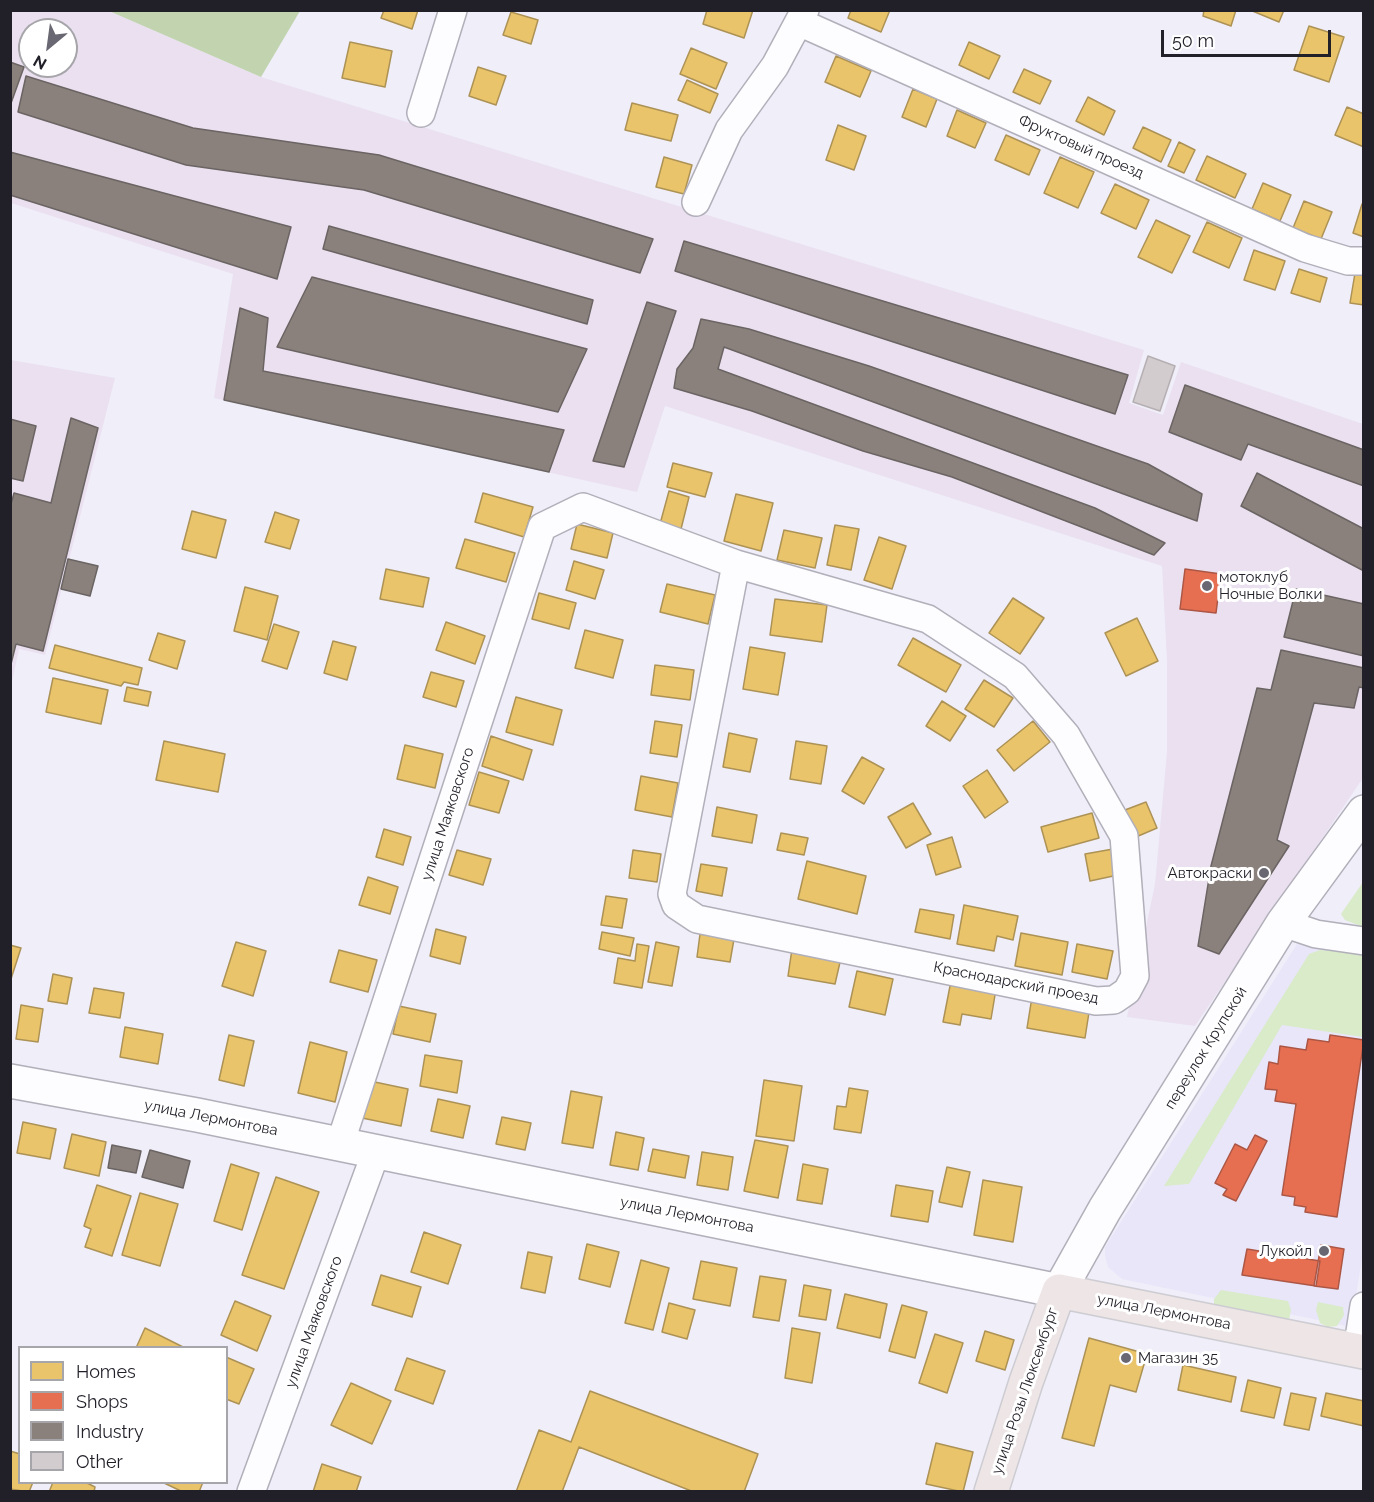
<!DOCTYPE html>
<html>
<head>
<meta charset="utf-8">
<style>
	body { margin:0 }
	#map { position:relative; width:1374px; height:1502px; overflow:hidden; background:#f0eef9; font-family:Raleway,sans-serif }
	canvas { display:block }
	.frame { position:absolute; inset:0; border:12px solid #211f28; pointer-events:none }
	.legend { position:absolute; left:18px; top:1346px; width:210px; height:138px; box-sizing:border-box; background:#fff; border:2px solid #a6a5a9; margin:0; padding:8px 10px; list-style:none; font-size:18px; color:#211f28 }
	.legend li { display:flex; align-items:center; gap:12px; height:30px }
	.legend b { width:30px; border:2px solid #a6a5a9 }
	.north { position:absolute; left:18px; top:18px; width:60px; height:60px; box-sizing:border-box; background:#fff; border:2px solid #a6a5a9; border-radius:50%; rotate:209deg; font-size:16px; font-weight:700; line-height:24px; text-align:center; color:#211f28 }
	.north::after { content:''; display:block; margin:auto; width:21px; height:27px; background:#696771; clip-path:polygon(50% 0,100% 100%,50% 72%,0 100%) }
	.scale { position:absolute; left:1161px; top:30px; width:170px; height:27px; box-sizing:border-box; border:3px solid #211f28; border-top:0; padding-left:8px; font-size:18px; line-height:21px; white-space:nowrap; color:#211f28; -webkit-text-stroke:4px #fff; paint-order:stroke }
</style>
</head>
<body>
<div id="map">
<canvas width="1374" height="1502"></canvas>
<div class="frame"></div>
<ul class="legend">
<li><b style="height:16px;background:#e9c46a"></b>Homes</li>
<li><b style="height:16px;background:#e76f51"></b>Shops</li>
<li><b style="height:16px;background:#8a817c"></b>Industry</li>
<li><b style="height:16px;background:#d2cccf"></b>Other</li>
</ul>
<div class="north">N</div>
<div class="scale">50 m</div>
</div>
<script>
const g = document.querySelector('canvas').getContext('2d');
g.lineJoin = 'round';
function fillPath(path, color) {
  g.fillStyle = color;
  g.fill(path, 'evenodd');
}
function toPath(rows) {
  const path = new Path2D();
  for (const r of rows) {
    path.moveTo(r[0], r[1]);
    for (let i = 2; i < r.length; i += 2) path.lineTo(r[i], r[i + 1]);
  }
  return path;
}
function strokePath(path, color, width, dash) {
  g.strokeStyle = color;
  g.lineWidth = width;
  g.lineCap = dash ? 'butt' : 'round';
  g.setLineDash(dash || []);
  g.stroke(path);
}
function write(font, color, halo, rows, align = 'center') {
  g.font = font + ' Raleway,sans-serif';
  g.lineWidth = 6;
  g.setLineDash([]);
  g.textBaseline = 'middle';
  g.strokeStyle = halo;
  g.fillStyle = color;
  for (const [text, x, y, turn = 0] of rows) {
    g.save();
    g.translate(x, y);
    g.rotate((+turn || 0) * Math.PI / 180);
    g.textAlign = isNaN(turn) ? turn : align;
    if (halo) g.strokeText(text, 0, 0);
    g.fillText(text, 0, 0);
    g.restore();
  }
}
fillPath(toPath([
	[1297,944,1363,951,1364,1246,1351,1327,1122,1279,1108,1267,1105,1256,1105,1247]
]), '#e9e6fa');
fillPath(toPath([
	[11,11,109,11,261,77,1144,350,1129,403,1163,415,1181,362,1363,424,1363,778,1195,1026,1127,1017,1155,884,1167,752,1167,661,1162,566,665,406,637,492,214,398,233,274,11,203],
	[30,30,66,30,66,66,30,66],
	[11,360,115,378,45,655,19,649,11,686]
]), '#eae0f0');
fillPath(toPath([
	[1363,882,1363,927,1345,920,1341,914],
	[1320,950,1363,954,1363,1037,1282,1025,1189,1184,1164,1186,1309,954],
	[1221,1290,1288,1301,1291,1310,1289,1320,1279,1324,1214,1309,1214,1299],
	[1318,1302,1343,1307,1344,1315,1337,1326,1328,1327,1320,1323,1316,1310]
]), '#d9ebc9');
fillPath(toPath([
	[109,11,300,11,261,77]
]), '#c1d4af');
const homes = toPath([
	[384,10,418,10,412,29,381,18,384,10],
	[707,10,753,10,744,38,703,24,707,10],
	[851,10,890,10,881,32,848,18,851,10],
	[1204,10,1236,10,1231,26,1203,16,1204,10],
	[1250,10,1284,10,1279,22,1250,10],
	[511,12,538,20,531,44,503,35,511,12],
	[1309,26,1344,37,1329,82,1294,70,1309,26],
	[350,42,392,51,385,87,342,78,350,42],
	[969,42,1000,56,989,79,959,65,969,42],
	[691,48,727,63,716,89,680,74,691,48],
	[836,56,871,71,860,97,825,82,836,56],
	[478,67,506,76,496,105,469,96,478,67],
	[1024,69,1051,81,1040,104,1013,92,1024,69],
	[687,80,718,94,710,113,678,100,687,80],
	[913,89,937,99,926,127,902,117,913,89],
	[1088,97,1115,111,1104,135,1076,121,1088,97],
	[632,103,678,115,671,141,625,130,632,103],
	[1347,107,1364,114,1364,147,1335,135,1347,107],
	[957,110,986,123,975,148,947,136,957,110],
	[838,125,866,136,854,170,826,160,838,125],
	[1143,127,1171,140,1161,162,1133,148,1143,127],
	[1006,135,1040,150,1029,175,995,160,1006,135],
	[1179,142,1195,150,1184,173,1168,166,1179,142],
	[1207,156,1246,174,1235,198,1196,180,1207,156],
	[664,157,692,165,684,194,656,187,664,157],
	[1060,157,1094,172,1078,208,1044,193,1060,157],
	[1263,183,1291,195,1280,221,1252,209,1263,183],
	[1115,184,1149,200,1136,229,1101,213,1115,184],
	[1304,201,1332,212,1321,239,1293,228,1304,201],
	[1362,204,1364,204,1364,237,1353,233,1362,204],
	[1156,220,1190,236,1172,273,1138,257,1156,220],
	[1207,222,1242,238,1229,268,1193,252,1207,222],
	[1254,250,1285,261,1275,290,1244,280,1254,250],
	[1299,269,1327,278,1320,302,1291,293,1299,269],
	[1355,273,1364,274,1364,305,1350,303,1355,273],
	[673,463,712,473,705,497,667,487,673,463],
	[669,491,689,497,681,529,660,524,669,491],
	[483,493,533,507,524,537,475,522,483,493],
	[736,494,773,503,761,551,724,541,736,494],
	[192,511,226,520,216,558,182,549,192,511],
	[275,512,299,520,290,549,265,542,275,512],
	[577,524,613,533,607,558,571,549,577,524],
	[835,525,859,529,851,570,827,565,835,525],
	[784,530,822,538,815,568,777,560,784,530],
	[879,537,906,546,892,589,864,580,879,537],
	[465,539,515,553,506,582,456,568,465,539],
	[574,561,604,570,595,599,566,590,574,561],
	[386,569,429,578,423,607,380,599,386,569],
	[667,584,715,595,708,624,660,612,667,584],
	[245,587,278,596,267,640,234,631,245,587],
	[539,593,576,603,569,629,532,619,539,593],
	[1013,598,1044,618,1020,654,989,633,1013,598],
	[775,599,827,605,822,642,770,635,775,599],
	[1137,618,1158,661,1126,676,1105,633,1137,618],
	[446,622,485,636,475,664,436,650,446,622],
	[274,624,299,632,287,669,262,661,274,624],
	[585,630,623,640,613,678,575,668,585,630],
	[158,633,185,641,177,669,149,660,158,633],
	[913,638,961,665,946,692,898,665,913,638],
	[333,641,356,647,347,680,324,673,333,641],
	[55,645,142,668,138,685,124,682,121,686,49,668,55,645],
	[750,647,785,653,778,695,743,689,750,647],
	[655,665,694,670,690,700,651,695,655,665],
	[431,672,464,681,456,707,423,697,431,672],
	[53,678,108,690,101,724,46,712,53,678],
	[984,680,1013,698,994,727,965,709,984,680],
	[127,687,151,692,148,706,124,701,127,687],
	[516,697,562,710,553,745,506,732,516,697],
	[942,701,966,716,950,741,926,726,942,701],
	[655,721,682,725,677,757,650,753,655,721],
	[1033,721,1050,742,1014,771,997,750,1033,721],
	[729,733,757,739,750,772,723,767,729,733],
	[491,736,532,750,523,780,482,766,491,736],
	[164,741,225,754,218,792,156,780,164,741],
	[796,741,827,746,821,784,790,779,796,741],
	[405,745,443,754,435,788,397,779,405,745],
	[862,757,884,769,864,804,842,791,862,757],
	[987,770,1008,802,985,818,963,786,987,770],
	[479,772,509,781,499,813,469,805,479,772],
	[641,776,678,783,672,817,635,810,641,776],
	[1146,802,1157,828,1136,837,1125,810,1146,802],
	[913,803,931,834,906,848,888,817,913,803],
	[717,807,757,815,752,843,712,836,717,807],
	[1092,813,1099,838,1048,852,1041,827,1092,813],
	[384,829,411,837,403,865,376,857,384,829],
	[781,833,808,838,804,855,777,850,781,833],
	[952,837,961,867,936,875,927,845,952,837],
	[1113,849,1118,875,1090,881,1085,854,1113,849],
	[457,850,491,859,483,885,449,875,457,850],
	[633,850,661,854,657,882,629,878,633,850],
	[807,861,866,876,857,914,798,899,807,861],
	[701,864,727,868,722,896,696,891,701,864],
	[368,877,398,887,390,914,359,905,368,877],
	[606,896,627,899,622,928,601,925,606,896],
	[964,905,1018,916,1013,940,997,936,994,951,957,944,964,905],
	[920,909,954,915,950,939,915,932,920,909],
	[436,929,466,937,460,964,430,956,436,929],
	[602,932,634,938,630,956,599,949,602,932],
	[1021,933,1068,942,1062,975,1015,966,1021,933],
	[700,934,734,939,730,962,697,957,700,934],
	[236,942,266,951,253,996,222,986,236,942],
	[656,942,679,947,672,986,648,982,656,942],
	[637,944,649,946,642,988,614,983,618,958,635,961,637,944],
	[1077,944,1113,951,1107,979,1072,972,1077,944],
	[10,945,21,948,10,982,10,945],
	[792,949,841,958,835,984,788,976,792,949],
	[339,950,377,960,368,992,330,982,339,950],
	[857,971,893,979,885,1015,849,1007,857,971],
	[53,974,72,978,67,1004,48,1001,53,974],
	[951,981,996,989,991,1019,962,1014,960,1025,943,1022,951,981],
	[94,988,124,993,120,1018,89,1013,94,988],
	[1032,997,1090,1006,1085,1038,1027,1028,1032,997],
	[21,1005,43,1009,38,1042,16,1039,21,1005],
	[399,1006,436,1014,430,1042,393,1034,399,1006],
	[125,1027,163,1034,158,1064,120,1057,125,1027],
	[229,1035,254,1041,244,1086,219,1080,229,1035],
	[310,1042,347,1052,335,1102,298,1093,310,1042],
	[425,1055,462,1061,457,1093,420,1086,425,1055],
	[764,1080,802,1086,794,1141,756,1136,764,1080],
	[370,1081,408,1089,401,1126,362,1118,370,1081],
	[849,1088,868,1091,861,1133,834,1129,837,1106,846,1107,849,1088],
	[571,1091,602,1097,593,1148,562,1143,571,1091],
	[438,1099,470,1106,463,1138,431,1131,438,1099],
	[502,1117,531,1123,525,1150,496,1144,502,1117],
	[23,1122,56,1129,50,1159,17,1153,23,1122],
	[616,1132,644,1138,638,1170,610,1165,616,1132],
	[72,1134,106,1142,99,1176,64,1168,72,1134],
	[755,1140,788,1146,778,1198,744,1191,755,1140],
	[653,1149,689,1156,685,1178,648,1171,653,1149],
	[702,1152,733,1157,728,1190,697,1185,702,1152],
	[231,1164,259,1173,242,1230,214,1221,231,1164],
	[803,1164,828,1169,822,1204,797,1200,803,1164],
	[947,1167,970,1172,962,1207,939,1202,947,1167],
	[276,1177,319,1192,284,1289,242,1275,276,1177],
	[983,1180,1022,1187,1013,1242,974,1235,983,1180],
	[97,1185,131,1196,112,1256,85,1247,91,1229,84,1226,97,1185],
	[896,1185,933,1191,928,1222,891,1216,896,1185],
	[140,1193,178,1204,160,1266,122,1255,140,1193],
	[424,1232,461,1245,448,1284,411,1272,424,1232],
	[587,1244,619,1252,610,1287,579,1279,587,1244],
	[528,1252,552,1257,545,1293,521,1288,528,1252],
	[641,1260,669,1268,653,1330,625,1323,641,1260],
	[701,1261,737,1268,730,1306,693,1299,701,1261],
	[381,1275,421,1287,412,1317,372,1305,381,1275],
	[760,1276,786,1280,779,1321,753,1317,760,1276],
	[804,1285,831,1290,826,1320,799,1316,804,1285],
	[845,1294,887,1304,880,1338,837,1328,845,1294],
	[235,1301,271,1316,257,1351,221,1335,235,1301],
	[669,1303,695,1310,687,1339,662,1332,669,1303],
	[902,1305,927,1312,915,1358,889,1351,902,1305],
	[145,1328,185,1348,136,1348,145,1328],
	[792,1328,820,1333,812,1383,785,1378,792,1328],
	[985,1331,1014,1340,1005,1370,976,1361,985,1331],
	[935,1334,963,1343,947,1393,919,1383,935,1334],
	[1089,1338,1147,1354,1136,1392,1110,1385,1094,1446,1062,1438,1089,1338],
	[226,1357,254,1369,239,1404,226,1399,226,1357],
	[407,1358,445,1371,433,1404,395,1390,407,1358],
	[1183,1365,1236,1377,1231,1402,1178,1390,1183,1365],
	[1248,1380,1281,1388,1274,1418,1241,1411,1248,1380],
	[351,1383,391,1401,372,1444,331,1425,351,1383],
	[590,1391,758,1454,744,1492,694,1492,579,1447,562,1492,516,1492,539,1430,571,1442,590,1391],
	[1291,1393,1316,1398,1309,1430,1284,1425,1291,1393],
	[1326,1393,1364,1401,1364,1426,1321,1416,1326,1393],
	[936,1443,973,1452,963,1492,926,1484,936,1443],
	[10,1451,20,1454,20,1482,33,1482,29,1492,10,1489,10,1451],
	[322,1464,361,1477,356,1492,313,1492,322,1464],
	[53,1482,85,1482,95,1487,94,1492,49,1492,53,1482],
	[162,1482,203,1482,199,1492,183,1492,162,1482]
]);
fillPath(homes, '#e9c46a');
strokePath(homes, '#ad9256', 1.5);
const shops = toPath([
	[1185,569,1221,574,1216,613,1180,609,1185,569],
	[1330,1035,1364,1040,1337,1217,1305,1212,1306,1207,1294,1205,1295,1197,1282,1195,1296,1104,1275,1101,1277,1090,1265,1089,1269,1062,1278,1064,1280,1046,1306,1050,1308,1039,1329,1042,1330,1035],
	[1255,1135,1267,1141,1236,1201,1223,1195,1227,1189,1215,1183,1235,1144,1247,1150,1255,1135],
	[1321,1245,1344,1249,1338,1289,1314,1286,1321,1245],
	[1247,1249,1320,1261,1316,1286,1242,1275,1247,1249]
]);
fillPath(shops, '#e76f51');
strokePath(shops, '#ac5745', 1.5);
const industry = toPath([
	[10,62,24,67,10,106,10,62],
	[26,76,193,128,379,155,653,239,640,273,364,190,186,165,18,112,26,76],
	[10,152,291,227,277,279,10,195,10,152],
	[329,226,593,300,587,324,323,249,329,226],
	[684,241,1128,375,1115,414,675,271,684,241],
	[312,277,587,349,558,412,277,347,312,277],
	[647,302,676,311,624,467,593,461,647,302],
	[240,308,268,318,263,371,564,430,549,472,224,400,240,308],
	[701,319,749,329,869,366,1148,464,1202,494,1197,521,724,347,718,369,1095,508,1165,543,1154,555,952,477,863,451,752,411,674,388,677,369,693,348,701,319],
	[1185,385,1364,450,1364,486,1248,444,1241,460,1169,432,1185,385],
	[71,418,98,428,43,651,16,644,10,668,10,508,14,493,51,503,71,418],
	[10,419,36,426,23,481,10,478,10,419],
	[1257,473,1364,529,1364,571,1241,506,1257,473],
	[68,559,98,566,90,596,61,589,68,559],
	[1296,589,1364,604,1364,656,1284,637,1296,589],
	[1281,650,1364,668,1364,688,1359,687,1354,708,1314,703,1277,840,1289,846,1219,954,1198,946,1211,866,1257,688,1271,690,1281,650],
	[112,1145,141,1151,136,1173,108,1168,112,1145],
	[150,1150,190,1161,183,1188,142,1177,150,1150]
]);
fillPath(industry, '#8a817c');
strokePath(industry, '#6a6463', 1.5);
const building = toPath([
	[1148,356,1175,366,1160,411,1133,402,1148,356]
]);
fillPath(building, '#d2cccf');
strokePath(building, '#b5afb2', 1.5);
const street = toPath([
	[801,23,1305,248,1348,261,1364,261],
	[421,113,453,10],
	[696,202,729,130,775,66,805,10],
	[1283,923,1316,934,1364,941],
	[340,1144,542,527,583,507,736,564,672,894,676,905,697,919,1096,1001,1114,1000,1127,991,1135,976,1124,836,1066,735,1015,676,928,619,736,564],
	[1357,1351,1364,1306],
	[251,1492,376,1152]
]);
const secondary = toPath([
	[10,1081,197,1115,1059,1291,1105,1209,1283,923,1364,812]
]);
const primary = toPath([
	[991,1492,1026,1382,1059,1291,1364,1352]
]);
strokePath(street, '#b1afb9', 30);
strokePath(secondary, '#b1afb9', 36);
strokePath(primary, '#cdccd2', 36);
strokePath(street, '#fdfcfe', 27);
strokePath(secondary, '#fdfcfe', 33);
strokePath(primary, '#eee6e6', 33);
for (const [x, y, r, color] of [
	[1207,586,6,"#696771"],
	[1264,873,6,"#696771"],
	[1324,1251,6,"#696771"],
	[1126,1358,6,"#696771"]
]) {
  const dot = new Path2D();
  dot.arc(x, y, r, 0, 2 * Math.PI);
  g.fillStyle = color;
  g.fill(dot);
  strokePath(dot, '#fff', 2);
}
write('15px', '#211f28', '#fff', [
	["Фруктовый проезд",1081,147,24],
	["улица Маяковского",448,814,-72],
	["Краснодарский проезд",1016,983,11],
	["переулок Крупской",1206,1048,-58],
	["улица Лермонтова",211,1118,11],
	["улица Лермонтова",687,1215,11],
	["улица Лермонтова",1164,1312,11],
	["улица Маяковского",314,1322,-70],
	["улица Розы Люксембург",1025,1391,-71]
]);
write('15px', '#211f28', '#fff', [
	["мотоклуб",1219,577],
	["Ночные Волки",1219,594],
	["Автокраски",1252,873,"right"],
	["Лукойл",1312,1251,"right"],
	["Магазин 35",1138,1358]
], 'left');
</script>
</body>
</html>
